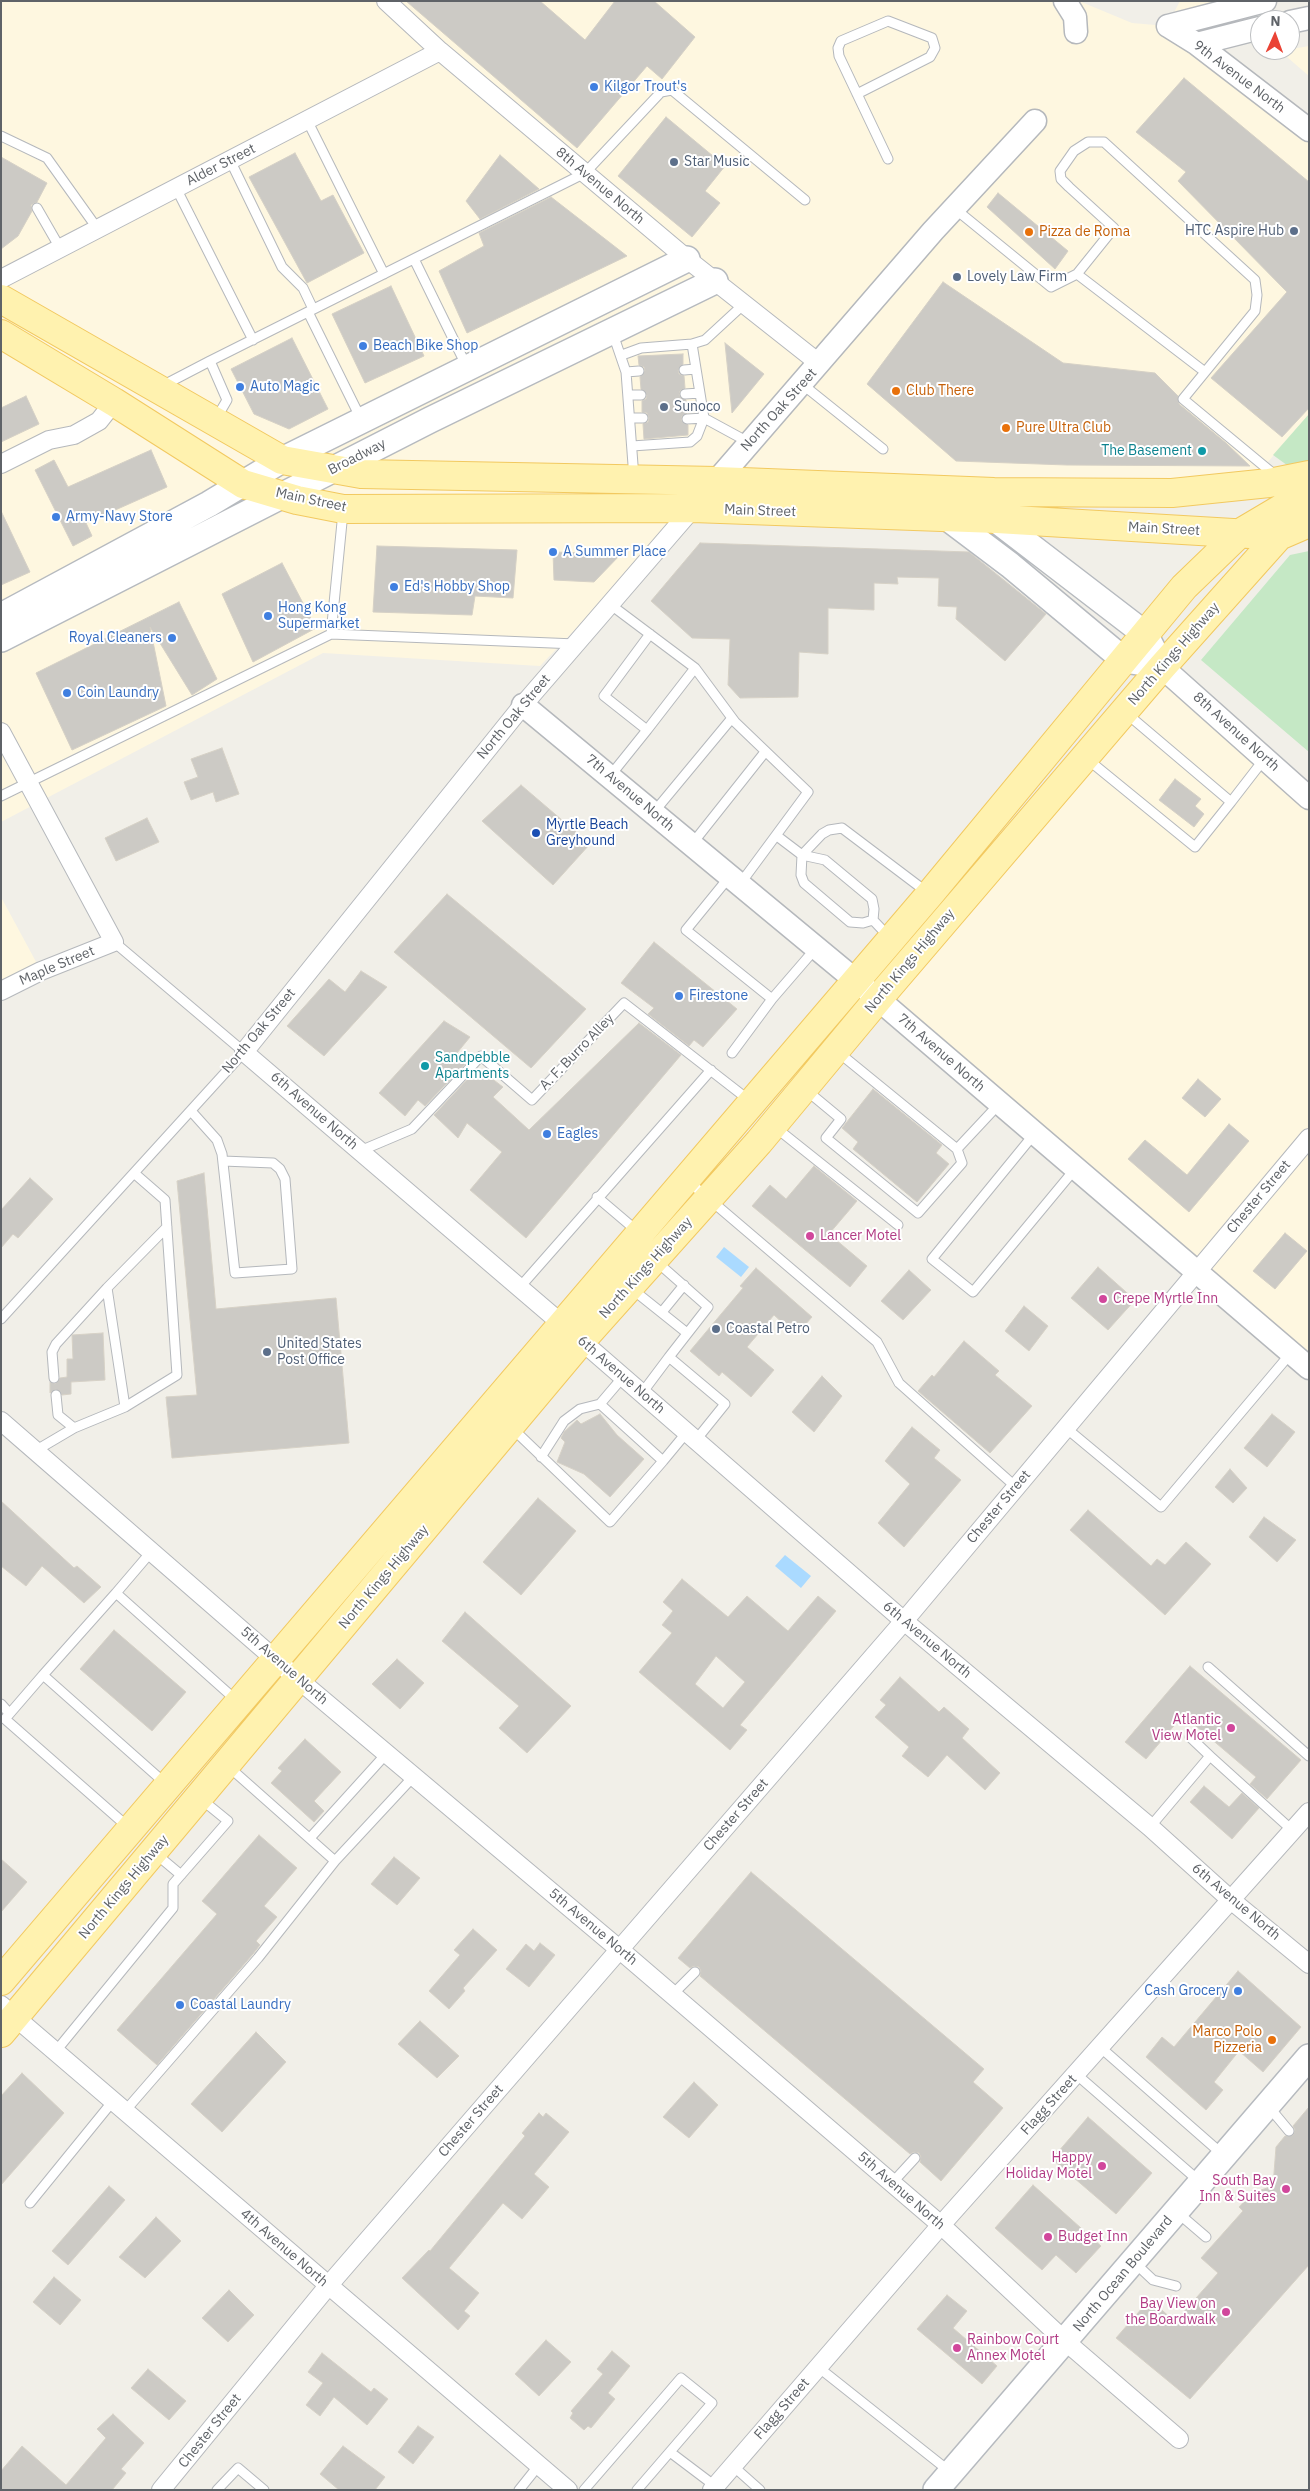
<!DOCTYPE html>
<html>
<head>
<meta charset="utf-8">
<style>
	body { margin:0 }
	#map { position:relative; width:1310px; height:2491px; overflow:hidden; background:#f1efe8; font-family:"IBM Plex Sans",sans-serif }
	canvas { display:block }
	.frame { position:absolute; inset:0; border:2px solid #5f6368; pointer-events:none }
	.north { position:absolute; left:1250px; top:10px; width:50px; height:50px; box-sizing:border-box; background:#fff; border:1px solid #bfc1c3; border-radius:50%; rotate:2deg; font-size:14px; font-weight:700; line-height:20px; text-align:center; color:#5f6368 }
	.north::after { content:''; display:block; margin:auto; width:18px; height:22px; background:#ea4335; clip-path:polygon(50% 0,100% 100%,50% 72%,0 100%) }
</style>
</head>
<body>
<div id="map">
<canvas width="1310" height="2491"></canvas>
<div class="frame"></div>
<div class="north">N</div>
</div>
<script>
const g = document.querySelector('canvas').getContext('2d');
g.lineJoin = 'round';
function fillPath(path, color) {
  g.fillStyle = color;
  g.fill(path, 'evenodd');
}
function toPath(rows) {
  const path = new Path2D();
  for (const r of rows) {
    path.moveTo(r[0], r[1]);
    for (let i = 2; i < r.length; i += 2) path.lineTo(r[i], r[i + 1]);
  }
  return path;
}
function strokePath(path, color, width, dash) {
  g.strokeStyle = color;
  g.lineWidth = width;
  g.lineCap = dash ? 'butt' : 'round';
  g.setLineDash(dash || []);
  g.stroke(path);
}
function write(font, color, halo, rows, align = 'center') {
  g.font = font + ' "IBM Plex Sans",sans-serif';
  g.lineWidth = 4;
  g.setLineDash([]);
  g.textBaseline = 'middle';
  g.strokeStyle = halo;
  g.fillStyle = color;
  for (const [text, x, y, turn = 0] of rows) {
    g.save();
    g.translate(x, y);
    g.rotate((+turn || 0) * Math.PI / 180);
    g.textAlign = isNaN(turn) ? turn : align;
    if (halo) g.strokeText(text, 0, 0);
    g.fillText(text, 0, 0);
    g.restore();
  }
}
fillPath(toPath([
	[1,1,1079,1,1132,23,1167,26,1180,1,1265,1,1169,26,1309,130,1309,414,1250,483,717,481,540,666,323,653,1,822],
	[1309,46,1309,76,1280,51],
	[1162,667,1309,797,1309,1368,878,999],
	[1,897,41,971,1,991]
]), '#fef7e0');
fillPath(toPath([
	[1309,414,1309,475,1302,476,1273,455],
	[1309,551,1309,752,1201,660,1290,555]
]), '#c5e8c5');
fillPath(toPath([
	[724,1247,749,1267,741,1277,716,1257],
	[785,1555,811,1576,801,1588,775,1566]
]), '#aadaff');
const building = toPath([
	[406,1,540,1,585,40,615,1,654,1,695,37,662,79,647,66,577,148,406,1],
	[1184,78,1309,182,1309,408,1282,437,1211,378,1287,292,1178,181,1186,172,1136,132,1184,78],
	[666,117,725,166,705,191,720,203,692,237,618,176,666,117],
	[295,153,321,201,333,195,364,253,307,283,249,177,295,153],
	[500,155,539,189,480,219,466,201,500,155],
	[1,157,47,183,37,202,31,205,32,211,18,236,1,249,1,157],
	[998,193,1068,251,1055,269,987,207,998,193],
	[551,197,627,256,467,333,439,271,484,246,479,233,551,197],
	[943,282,1063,363,1155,373,1178,396,1179,404,1226,443,1250,466,1067,465,956,461,867,384,943,282],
	[391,286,424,356,365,383,332,314,391,286],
	[292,338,328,409,289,429,254,414,231,369,292,338],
	[725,343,764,374,732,413,725,343],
	[683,354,683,364,678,370,679,374,684,376,685,388,680,391,679,395,686,400,687,413,682,416,681,420,688,425,688,435,644,439,643,424,648,422,649,418,647,413,642,412,642,401,646,399,647,395,641,389,640,377,645,371,644,367,639,365,638,356,683,354],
	[26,396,39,424,1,442,1,408,26,396],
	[151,450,167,487,86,523,92,536,73,546,35,470,54,460,68,487,151,450],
	[1,511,30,572,1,585,1,511],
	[700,543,969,552,1046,614,1005,661,956,619,957,607,938,606,939,578,897,577,898,584,874,583,874,610,828,608,828,654,799,652,798,697,740,698,728,685,730,639,692,638,651,601,700,543],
	[377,546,517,550,513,598,475,596,472,615,373,612,377,546],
	[553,552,621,554,594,582,554,580,553,552],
	[282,563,316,628,253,662,222,594,282,563],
	[179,602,217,679,192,695,150,627,166,706,72,750,36,673,179,602],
	[222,748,239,794,216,802,213,792,191,800,184,782,198,777,191,759,222,748],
	[1175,779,1201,799,1195,806,1204,814,1194,827,1159,800,1175,779],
	[521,785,590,844,553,885,482,821,521,785],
	[147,818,159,842,116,861,105,838,147,818],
	[447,894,586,1009,531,1068,394,952,447,894],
	[654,942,737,1009,703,1047,694,1040,689,1046,648,1014,654,1008,621,983,654,942],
	[361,971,387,987,324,1056,287,1026,329,979,345,992,361,971],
	[444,1021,470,1037,457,1053,468,1061,425,1106,418,1100,405,1116,379,1093,444,1021],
	[639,1023,681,1055,526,1238,470,1190,502,1152,467,1123,458,1138,434,1115,478,1068,503,1087,493,1097,529,1130,639,1023],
	[1198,1079,1221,1099,1205,1117,1182,1098,1198,1079],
	[873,1089,942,1145,936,1153,949,1164,917,1202,853,1149,858,1142,842,1128,873,1089],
	[1229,1124,1249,1141,1189,1212,1128,1159,1145,1140,1187,1175,1229,1124],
	[814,1166,857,1201,829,1234,867,1266,850,1287,752,1206,770,1185,786,1199,814,1166],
	[204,1173,216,1309,336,1298,349,1443,172,1458,166,1397,197,1395,177,1181,204,1173],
	[30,1178,53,1199,18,1238,13,1234,1,1248,1,1210,30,1178],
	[1285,1233,1307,1251,1275,1289,1253,1271,1285,1233],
	[1098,1267,1135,1300,1108,1330,1071,1298,1098,1267],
	[756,1268,812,1317,796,1335,774,1315,747,1347,774,1370,751,1397,722,1372,719,1376,690,1351,743,1288,740,1286,756,1268],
	[909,1270,931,1290,903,1320,881,1301,909,1270],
	[1024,1306,1048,1326,1029,1351,1005,1331,1024,1306],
	[103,1333,105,1380,71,1382,71,1394,62,1395,56,1389,50,1393,50,1382,55,1384,60,1378,67,1377,67,1359,73,1359,72,1335,103,1333],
	[964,1341,999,1371,995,1375,1032,1406,990,1453,918,1391,932,1375,934,1377,964,1341],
	[822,1376,842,1396,814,1432,792,1412,822,1376],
	[600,1414,617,1435,644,1459,610,1497,584,1474,557,1462,565,1442,561,1438,564,1432,577,1420,581,1424,600,1414],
	[1272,1414,1295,1432,1267,1467,1244,1448,1272,1414],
	[912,1427,940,1450,934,1458,961,1480,904,1547,878,1523,910,1484,885,1461,912,1427],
	[1230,1469,1247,1488,1233,1503,1215,1487,1230,1469],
	[538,1498,576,1531,521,1595,483,1562,538,1498],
	[1,1501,74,1568,77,1566,101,1587,84,1603,42,1566,26,1586,1,1566,1,1501],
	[1088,1510,1151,1566,1157,1559,1165,1565,1186,1542,1211,1564,1165,1615,1070,1530,1088,1510],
	[1264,1517,1296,1540,1277,1562,1249,1537,1264,1517],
	[682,1579,728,1617,747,1596,788,1631,818,1596,836,1611,740,1725,747,1730,730,1750,639,1672,672,1633,662,1625,673,1611,663,1602,682,1579],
	[716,1656,745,1682,723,1708,695,1684,716,1656],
	[465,1612,571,1706,527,1753,499,1728,519,1706,442,1641,465,1612],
	[114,1630,186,1692,152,1731,80,1669,114,1630],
	[397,1659,424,1683,400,1709,372,1684,397,1659],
	[1190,1666,1301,1760,1267,1799,1250,1784,1256,1777,1183,1715,1146,1759,1125,1742,1190,1666],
	[900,1677,939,1712,944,1707,969,1729,962,1738,1000,1773,985,1790,947,1755,928,1777,902,1756,909,1747,875,1717,886,1705,880,1700,900,1677],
	[305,1739,341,1772,314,1801,324,1811,314,1822,271,1783,282,1771,278,1768,305,1739],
	[1204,1786,1229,1807,1242,1793,1259,1808,1232,1839,1190,1802,1204,1786],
	[259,1835,297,1868,264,1906,277,1917,256,1941,260,1945,253,1954,157,2065,117,2030,217,1914,202,1901,259,1835],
	[394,1857,420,1878,397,1905,371,1884,394,1857],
	[1,1859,27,1882,1,1912,1,1859],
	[751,1872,984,2069,973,2082,1003,2108,941,2181,920,2162,921,2157,919,2153,914,2152,910,2154,700,1976,701,1971,699,1967,694,1966,690,1968,678,1958,751,1872],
	[473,1929,497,1950,463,1988,465,1991,449,2009,429,1991,460,1955,454,1950,473,1929],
	[540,1943,555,1955,529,1987,506,1969,526,1944,534,1951,540,1943],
	[1238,1971,1301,2027,1263,2072,1239,2051,1214,2082,1223,2090,1206,2110,1146,2057,1162,2037,1174,2047,1238,1971],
	[420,2021,459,2056,437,2078,398,2044,420,2021],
	[256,2032,286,2062,222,2132,191,2104,256,2032],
	[22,2073,64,2113,1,2185,1,2096,22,2073],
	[694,2082,718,2105,689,2138,663,2117,694,2082],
	[1309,2107,1309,2265,1190,2399,1116,2338,1150,2299,1175,2322,1218,2273,1201,2258,1243,2211,1239,2207,1252,2193,1273,2186,1276,2147,1285,2136,1293,2135,1295,2130,1293,2126,1309,2107],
	[539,2113,543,2117,546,2113,569,2132,534,2174,549,2187,522,2219,503,2203,449,2268,479,2293,464,2311,470,2316,458,2330,402,2278,429,2250,430,2251,525,2136,522,2133,539,2113],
	[1088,2117,1152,2173,1116,2214,1052,2159,1088,2117],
	[1033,2185,1101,2246,1076,2273,1056,2255,1042,2270,995,2228,1033,2185],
	[109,2186,125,2200,68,2265,52,2251,109,2186],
	[156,2217,181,2241,145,2278,119,2257,156,2217],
	[54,2277,81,2300,60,2325,33,2302,54,2277],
	[229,2290,254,2315,228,2342,202,2318,229,2290],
	[947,2295,967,2311,953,2328,997,2366,982,2384,917,2329,947,2295],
	[546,2340,571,2362,539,2396,515,2374,546,2340],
	[612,2351,630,2366,608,2393,615,2399,591,2428,588,2426,584,2430,570,2418,573,2413,571,2411,603,2374,597,2369,612,2351],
	[322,2353,371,2392,374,2388,388,2399,367,2425,334,2397,320,2416,306,2405,323,2383,308,2372,322,2353],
	[148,2369,186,2401,169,2420,131,2388,148,2369],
	[113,2414,144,2443,121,2469,126,2473,112,2490,1,2490,1,2471,22,2446,66,2485,106,2438,97,2429,113,2414],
	[418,2426,434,2437,413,2464,398,2452,418,2426],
	[343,2446,385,2477,375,2490,339,2490,320,2474,343,2446]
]);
fillPath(building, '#cccac5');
strokePath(building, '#d6d1c6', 1);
const service = toPath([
	[857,94,930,57,935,48,932,38,888,21,841,41,838,48,839,56,888,159],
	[307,120,384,274],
	[1,136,47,158,97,228],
	[230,160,282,267,303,288,313,309],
	[176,188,253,340],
	[37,208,60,248],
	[954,208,1051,287,1077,274,1114,228,1069,187,1061,179,1060,171,1074,151,1088,142,1104,142,1255,280,1257,295,1255,311,1183,399,1276,476],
	[414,259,467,367],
	[1077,274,1205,372],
	[308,312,361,419],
	[613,334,626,372,634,478],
	[692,344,704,418,750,443],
	[622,355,641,348,692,344,705,340,744,304],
	[210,361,585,173,661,92,672,90,805,200],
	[684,370,696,369],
	[626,372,639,371],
	[802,384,883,449],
	[162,386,210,361,227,400,216,419],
	[685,394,700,393],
	[628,395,641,395],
	[630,418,643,418],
	[632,446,690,442,697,436,704,418,687,419],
	[343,512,331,634,576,644],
	[611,605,695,668,735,722,808,792,740,884],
	[647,730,695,668],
	[1086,758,1195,847,1231,802,1126,713],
	[610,776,647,730,604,696,650,634],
	[1,796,331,634],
	[1231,802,1265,758],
	[654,812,732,718],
	[777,836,802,855,825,860,872,899,874,909,873,920],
	[692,844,765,752],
	[730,876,686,930,772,999,732,1053],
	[873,920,863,923,850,922,804,883,801,875,802,855,822,834,829,830,842,828,928,893],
	[873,920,890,938],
	[772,999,816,948],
	[838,1052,957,1149,1000,1103],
	[806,1090,841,1119,826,1138,918,1213,962,1163,957,1149],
	[191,1111,217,1140,222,1154,235,1273,292,1269,285,1179,280,1169,273,1163,223,1161],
	[775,1127,898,1225],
	[1035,1133,932,1259,973,1292,1075,1169],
	[360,1151,412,1129,481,1056,532,1100,624,1003,750,1101],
	[688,1181,877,1342,899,1383,1016,1487],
	[597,1197,637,1231],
	[657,1262,708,1307,669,1357,725,1404,696,1440],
	[520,1287,711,1070],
	[632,1289,687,1333],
	[662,1312,684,1285],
	[1,1319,244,1052,114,942],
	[54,1378,52,1352,56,1344,107,1288],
	[642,1393,669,1357],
	[56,1395,58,1415,74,1428],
	[125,1407,107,1288,167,1227],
	[512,1428,610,1522,663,1461,600,1404,623,1377],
	[1066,1428,1161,1507,1291,1353],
	[35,1451,74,1428,125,1407,177,1375,165,1200,134,1173],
	[541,1457,564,1421,580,1409,600,1404],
	[663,1461,687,1432],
	[116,1593,151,1552],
	[1208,1667,1309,1756],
	[43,1675,5,1719,128,1827],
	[1,1704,9,1713],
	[1190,1737,1210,1756],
	[229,1767,335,1861,414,1776],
	[166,1784,43,1675,116,1593,237,1701],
	[1150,1827,1210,1756,1293,1831],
	[310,1838,387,1753],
	[156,1854,181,1875],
	[672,1995,695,1972],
	[1100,2047,1222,2154],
	[56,2051,173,1908,173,1884,228,1821,201,1799],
	[1076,2074,1199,2181],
	[1269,2107,1289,2131],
	[125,2111,258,1958,335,1861],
	[892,2183,915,2158],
	[30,2203,113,2101],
	[1178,2213,1206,2237],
	[1134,2262,1153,2280,1176,2286],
	[818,2367,949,2471],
	[670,2452,715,2486],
	[733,2466,760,2490],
	[217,2490,238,2468,264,2490],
	[519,2490,539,2465],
	[584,2490,681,2378,712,2403,637,2490]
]);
const minor = toPath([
	[386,1,440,51,687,259,820,364],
	[1,279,440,51],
	[1,464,49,440,74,435,99,421,114,402],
	[693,508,523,705,244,1052,562,1324,904,1621,1150,1827,1231,1900,1309,1964],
	[1,732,114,942,41,971,1,991],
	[1,1421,299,1680,619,1949,941,2225,1065,2341,1179,2439],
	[1,2005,568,2490],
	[161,2490,328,2286,904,1621,1309,1138],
	[712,2490,941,2225,1309,1812]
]);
const tertiary = toPath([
	[1065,1,1075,17,1076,32],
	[1290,22,1309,18],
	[1168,26,1197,44,1309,130],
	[1168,26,1265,1],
	[1197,44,1260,28],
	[708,491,933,231,1035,121],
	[1162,667,1309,798],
	[523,705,878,999,1309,1368]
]);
const secondary = toPath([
	[990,515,1145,634,1162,667],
	[949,519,1010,565,1124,660,1144,663],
	[1,616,209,504,282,460,687,259],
	[1,639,430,420,715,281],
	[936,2490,1309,2057]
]);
const primary = toPath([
	[1,299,282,460,361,474,717,481,994,492,1172,493,1269,483,1309,475],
	[1,334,114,402,243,484,297,500,343,509,693,508,997,519,1250,534],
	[1,1981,930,894,1184,587,1240,533,1289,504,1309,498],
	[1,2033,582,1340,759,1142,878,999,1162,667,1279,536,1309,523]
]);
strokePath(service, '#b5b8bc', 11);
strokePath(minor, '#b5b8bc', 20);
strokePath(tertiary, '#b5b8bc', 25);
strokePath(secondary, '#b6babf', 28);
strokePath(primary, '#f2c960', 30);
strokePath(service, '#fff', 9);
strokePath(minor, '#fff', 18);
strokePath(tertiary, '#fff', 22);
strokePath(secondary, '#fff', 25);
strokePath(primary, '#fff2af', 28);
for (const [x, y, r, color] of [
	[594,87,5,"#3f7fe0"],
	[674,162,5,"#5c6f8a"],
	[1294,231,5,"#5c6f8a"],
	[1029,232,5,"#e8710a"],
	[957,277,5,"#5c6f8a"],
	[363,346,5,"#3f7fe0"],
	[240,387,5,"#3f7fe0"],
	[896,391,5,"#e8710a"],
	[664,407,5,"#5c6f8a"],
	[1006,428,5,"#e8710a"],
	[1202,451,5,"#0f9aa8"],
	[56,517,5,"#3f7fe0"],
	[553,552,5,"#3f7fe0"],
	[394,587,5,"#3f7fe0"],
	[268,616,5,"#3f7fe0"],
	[172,638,5,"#3f7fe0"],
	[67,693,5,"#3f7fe0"],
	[536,833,5,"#1a4fb4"],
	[679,996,5,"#3f7fe0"],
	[425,1066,5,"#0f9aa8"],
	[547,1134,5,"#3f7fe0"],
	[810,1236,5,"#d1479c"],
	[1103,1299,5,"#d1479c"],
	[716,1329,5,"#5c6f8a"],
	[267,1352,5,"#5c6f8a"],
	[1231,1728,5,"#d1479c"],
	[1238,1991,5,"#3f7fe0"],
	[180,2005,5,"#3f7fe0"],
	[1272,2040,5,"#e8710a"],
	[1102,2166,5,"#d1479c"],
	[1286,2189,5,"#d1479c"],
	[1048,2237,5,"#d1479c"],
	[1226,2312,5,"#d1479c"],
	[957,2348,5,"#d1479c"]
]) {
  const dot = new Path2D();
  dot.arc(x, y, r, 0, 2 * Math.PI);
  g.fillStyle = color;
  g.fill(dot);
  strokePath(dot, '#fff', 2);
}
write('14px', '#5f6368', '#fff', [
	["9th Avenue North",1239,77,37],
	["Alder Street",221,165,-27],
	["8th Avenue North",600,186,40],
	["North Oak Street",779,410,-48],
	["Broadway",357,457,-27],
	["Main Street",311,500,12],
	["Main Street",760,511,2],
	["Main Street",1164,529,3],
	["North Kings Highway",1174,654,-49],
	["North Oak Street",514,717,-50],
	["8th Avenue North",1236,732,42],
	["7th Avenue North",630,793,40],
	["North Kings Highway",910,961,-50],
	["Maple Street",57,966,-23],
	["North Oak Street",259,1031,-50],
	["A. F. Burro Alley",577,1052,-46],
	["7th Avenue North",941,1053,41],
	["6th Avenue North",314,1111,41],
	["Chester Street",1259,1197,-50],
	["North Kings Highway",646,1268,-48],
	["6th Avenue North",621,1375,41],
	["Chester Street",999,1507,-50],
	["North Kings Highway",384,1577,-50],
	["6th Avenue North",927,1640,40],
	["5th Avenue North",284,1666,41],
	["Chester Street",736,1815,-49],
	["North Kings Highway",124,1887,-50],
	["6th Avenue North",1236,1902,40],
	["5th Avenue North",593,1927,40],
	["Flagg Street",1049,2105,-48],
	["Chester Street",471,2121,-49],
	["5th Avenue North",901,2191,41],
	["4th Avenue North",284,2248,41],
	["North Ocean Boulevard",1123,2274,-50],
	["Flagg Street",782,2409,-49],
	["Chester Street",210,2431,-51]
]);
write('14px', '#366cbe', '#fff', [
	["Kilgor Trout's",604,87],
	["Beach Bike Shop",373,346],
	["Auto Magic",250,387],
	["Army-Navy Store",66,517],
	["A Summer Place",563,552],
	["Ed's Hobby Shop",404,587],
	["Hong Kong",278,608],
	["Supermarket",278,624],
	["Royal Cleaners",162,638,"right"],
	["Coin Laundry",77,693],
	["Firestone",689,996],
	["Eagles",557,1134],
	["Cash Grocery",1228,1991,"right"],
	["Coastal Laundry",190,2005]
], 'left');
write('14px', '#4e5e75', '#fff', [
	["Star Music",684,162],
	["HTC Aspire Hub",1284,231,"right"],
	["Lovely Law Firm",967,277],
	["Sunoco",674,407],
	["Coastal Petro",726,1329],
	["United States",277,1344],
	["Post Office",277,1360]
], 'left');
write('14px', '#c56008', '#fff', [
	["Pizza de Roma",1039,232],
	["Club There",906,391],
	["Pure Ultra Club",1016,428],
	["Marco Polo",1262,2032,"right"],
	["Pizzeria",1262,2048,"right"]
], 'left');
write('14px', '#0d838f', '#fff', [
	["The Basement",1192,451],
	["Sandpebble",435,1058,"left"],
	["Apartments",435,1074,"left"]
], 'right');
write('14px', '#164399', '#fff', [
	["Myrtle Beach",546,825],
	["Greyhound",546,841]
], 'left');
write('14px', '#b23c85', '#fff', [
	["Lancer Motel",820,1236],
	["Crepe Myrtle Inn",1113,1299],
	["Atlantic",1221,1720,"right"],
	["View Motel",1221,1736,"right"],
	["Happy",1092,2158,"right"],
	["Holiday Motel",1092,2174,"right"],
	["South Bay",1276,2181,"right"],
	["Inn & Suites",1276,2197,"right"],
	["Budget Inn",1058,2237],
	["Bay View on",1216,2304,"right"],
	["the Boardwalk",1216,2320,"right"],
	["Rainbow Court",967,2340],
	["Annex Motel",967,2356]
], 'left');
</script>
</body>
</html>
